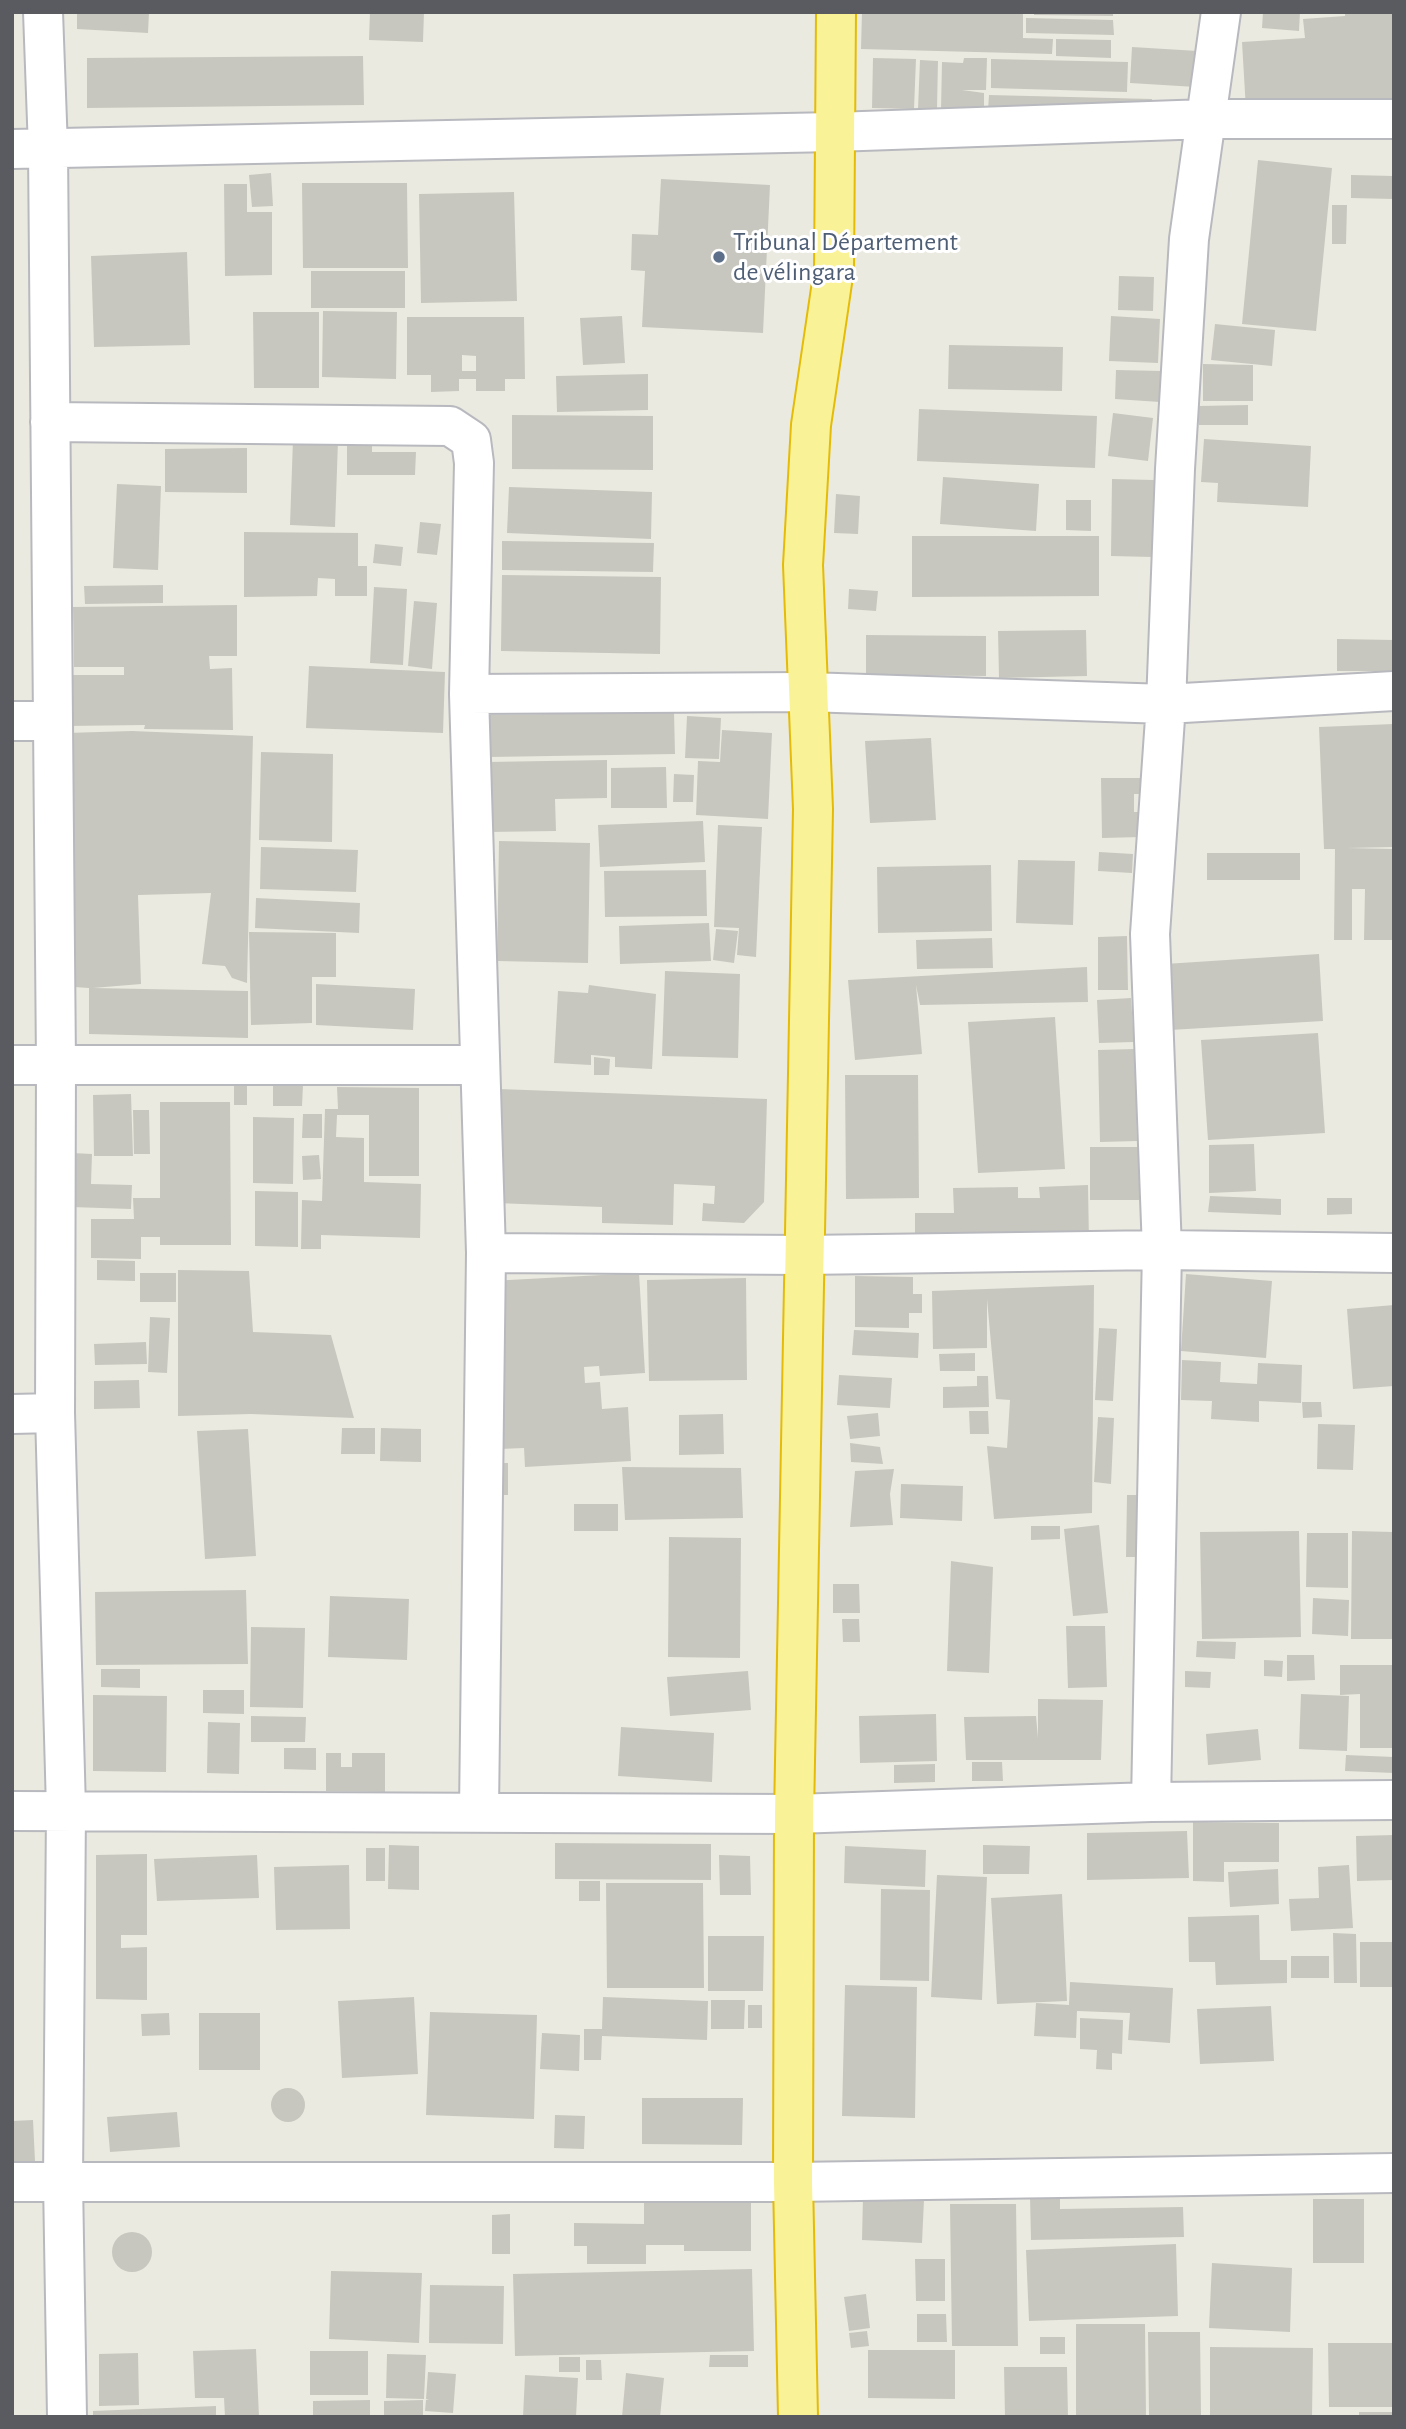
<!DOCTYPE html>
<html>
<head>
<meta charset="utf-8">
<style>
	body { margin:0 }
	#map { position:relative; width:1406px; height:2429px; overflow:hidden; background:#ebeae0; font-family:"Alegreya Sans",sans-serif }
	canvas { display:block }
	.frame { position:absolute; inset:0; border:14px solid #595b61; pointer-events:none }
</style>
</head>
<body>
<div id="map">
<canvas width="1406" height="2429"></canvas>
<div class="frame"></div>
</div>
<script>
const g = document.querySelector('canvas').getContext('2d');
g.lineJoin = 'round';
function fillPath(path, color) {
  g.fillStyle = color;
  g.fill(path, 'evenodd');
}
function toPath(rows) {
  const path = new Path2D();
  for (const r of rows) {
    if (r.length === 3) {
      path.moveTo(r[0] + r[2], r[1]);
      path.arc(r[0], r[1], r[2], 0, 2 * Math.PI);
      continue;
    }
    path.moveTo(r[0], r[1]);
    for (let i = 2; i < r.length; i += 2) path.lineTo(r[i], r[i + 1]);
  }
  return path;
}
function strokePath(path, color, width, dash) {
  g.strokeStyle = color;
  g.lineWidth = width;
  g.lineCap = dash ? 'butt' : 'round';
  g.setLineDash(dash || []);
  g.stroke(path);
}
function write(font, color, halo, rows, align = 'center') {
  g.font = font + ' "Alegreya Sans",sans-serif';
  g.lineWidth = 6;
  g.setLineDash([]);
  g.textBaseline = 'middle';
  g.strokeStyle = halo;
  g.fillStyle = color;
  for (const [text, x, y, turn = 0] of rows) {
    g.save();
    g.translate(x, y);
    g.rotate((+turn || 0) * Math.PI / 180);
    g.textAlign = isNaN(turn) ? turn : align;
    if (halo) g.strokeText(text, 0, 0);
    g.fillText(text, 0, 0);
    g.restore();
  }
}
fillPath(toPath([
	[77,12,149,12,148,33,77,29],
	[370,12,424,12,423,42,369,40],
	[862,12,1023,12,1023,38,1053,39,1052,54,861,49],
	[1034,12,1113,12,1113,16,1034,15],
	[1263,12,1300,12,1299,31,1262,28],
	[1345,12,1394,12,1394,100,1246,110,1242,42,1305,38,1303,19,1345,16],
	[1026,18,1113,20,1114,35,1026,33],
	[1056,39,1111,40,1111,58,1056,56],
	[1132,47,1198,51,1196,87,1130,83],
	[363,56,364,105,87,108,87,58],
	[873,58,916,59,914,109,872,108],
	[964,58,987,58,986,90,962,90,984,93,984,111,941,110,942,62,963,63],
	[991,59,1128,62,1127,92,991,88],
	[920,60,938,61,937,109,918,109],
	[989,95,1152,99,1152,115,988,110],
	[1258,160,1332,168,1316,331,1242,324],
	[271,173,273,206,252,207,249,175],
	[1351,175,1394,176,1394,199,1351,198],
	[661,179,770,185,763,333,642,327,645,271,631,270,632,234,658,235],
	[302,183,407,183,408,268,303,268],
	[224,184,247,184,247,212,272,212,272,275,225,276],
	[514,192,517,301,421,303,419,194],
	[1332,205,1347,205,1346,244,1332,244],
	[187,252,190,345,94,347,91,256],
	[311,271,405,271,405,308,311,308],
	[1119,276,1154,277,1153,311,1118,310],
	[323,311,397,312,396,379,322,377],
	[253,312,319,312,319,388,254,388],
	[622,316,625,363,583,365,580,318],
	[1111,316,1160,319,1158,363,1109,361],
	[407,317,524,317,525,379,505,379,505,391,476,391,476,379,459,379,459,391,431,392,431,375,407,375],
	[462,355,476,356,476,371,462,371],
	[1215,324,1275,330,1272,366,1211,360],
	[949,345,1063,347,1062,391,948,389],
	[1203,364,1253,365,1253,401,1203,401],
	[1116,370,1162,371,1160,402,1115,399],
	[648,374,648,410,557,412,556,376],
	[1248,405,1248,425,1199,425,1199,406],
	[919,409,1097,416,1095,468,917,461],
	[1113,413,1153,418,1148,461,1108,456],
	[512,415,653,416,653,470,512,469],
	[293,439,338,441,335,527,290,525],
	[1204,439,1311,446,1308,507,1217,502,1218,483,1201,482],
	[347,441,372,441,372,452,416,452,415,475,347,475],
	[247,448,247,493,165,492,165,449],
	[943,477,1039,484,1036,531,940,524],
	[1112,479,1154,480,1153,557,1111,556],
	[117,484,161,486,158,570,113,568],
	[509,487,652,492,651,539,507,533],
	[836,494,860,496,858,534,834,533],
	[1066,500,1091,500,1091,531,1066,530],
	[420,522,441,524,437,555,417,553],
	[244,532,358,533,358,566,367,566,367,596,335,596,335,579,318,578,317,596,244,597],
	[912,536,1099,536,1099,596,912,597],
	[502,541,654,543,653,572,502,570],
	[375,544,403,547,401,566,373,563],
	[502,575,661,577,660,654,501,651],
	[163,585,163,603,85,604,84,586],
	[374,587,407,589,403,665,370,663],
	[849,589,878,591,876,611,848,609],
	[414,601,437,603,432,669,408,666],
	[237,605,237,656,209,656,210,669,232,668,233,730,144,729,145,725,67,726,66,675,124,675,124,667,74,667,73,607],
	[1086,630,1087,676,999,678,998,631],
	[866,635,986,636,986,676,866,675],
	[1337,639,1394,640,1394,671,1337,671],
	[309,666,445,672,443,733,306,728],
	[674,712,675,754,489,757,488,715],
	[687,716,721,718,719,759,685,758],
	[1394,724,1394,847,1347,848,1394,849,1394,940,1364,940,1365,889,1352,889,1352,940,1334,940,1335,849,1324,849,1319,727],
	[722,730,772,733,768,819,696,815,698,761,720,762],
	[132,731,253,736,247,983,232,978,225,966,202,964,211,893,138,895,141,984,93,988,248,991,248,1038,89,1034,89,988,74,987,66,733],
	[931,738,936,820,870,823,865,741],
	[261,752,333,754,332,842,259,840],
	[607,760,607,798,555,799,556,831,488,832,487,762],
	[666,767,667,808,611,808,611,768],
	[674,774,694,775,693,802,673,802],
	[1101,778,1140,778,1141,794,1134,794,1134,812,1141,812,1141,837,1102,838],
	[703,821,705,862,600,867,598,825],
	[718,825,762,827,756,957,737,955,739,928,714,927],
	[499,841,590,843,588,963,497,961],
	[261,847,358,850,356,892,260,889],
	[1099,852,1133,854,1132,873,1098,871],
	[1207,853,1300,853,1300,880,1207,880],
	[1018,860,1075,861,1073,925,1016,923],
	[991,865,992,931,878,933,877,867],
	[706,870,707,916,605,917,604,871],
	[256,898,360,903,359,933,255,928],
	[709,923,711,961,620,964,619,926],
	[716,929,738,931,734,963,713,960],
	[249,932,336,933,336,977,312,977,312,1023,251,1025],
	[1127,936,1128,990,1098,990,1098,937],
	[992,938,993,968,917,969,916,940],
	[1319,954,1323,1021,1170,1030,1165,964],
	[1087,967,1088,1002,920,1005,916,985,922,1054,855,1060,848,980],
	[665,971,740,974,738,1058,662,1056],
	[316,984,415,989,413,1030,316,1025],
	[589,985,656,994,652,1069,615,1067,615,1057,591,1055,591,1065,554,1063,558,991,588,993],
	[1131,998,1134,1042,1099,1043,1097,1000],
	[1055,1017,1065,1169,978,1173,968,1022],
	[1318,1033,1325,1133,1208,1140,1201,1040],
	[1135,1049,1137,1141,1100,1142,1098,1050],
	[594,1057,610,1059,609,1075,594,1075],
	[845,1075,918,1075,919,1198,846,1199],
	[273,1085,303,1085,302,1106,273,1106],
	[234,1086,247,1086,247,1105,234,1105],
	[337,1087,419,1088,419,1176,369,1176,369,1115,337,1115,336,1137,364,1138,364,1182,421,1184,420,1238,321,1235,321,1249,301,1249,302,1200,322,1201,325,1109,338,1109],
	[499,1089,767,1099,764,1202,744,1223,702,1221,703,1203,714,1204,715,1186,674,1184,673,1225,602,1223,602,1207,495,1203],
	[131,1094,133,1156,94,1156,93,1095],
	[160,1102,230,1102,231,1245,160,1245,160,1237,141,1237,141,1259,91,1258,91,1219,134,1219,133,1198,160,1198],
	[133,1110,149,1110,150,1154,134,1154],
	[303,1114,322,1114,322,1138,302,1138],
	[253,1117,294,1118,293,1184,253,1183],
	[1254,1144,1256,1191,1209,1193,1209,1145],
	[1090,1147,1139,1147,1139,1200,1090,1200],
	[72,1153,92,1154,91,1184,132,1185,131,1209,71,1207],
	[319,1155,321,1179,303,1180,302,1156],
	[1088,1185,1089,1243,915,1246,915,1213,954,1213,953,1188,1018,1187,1018,1198,1040,1198,1039,1187],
	[255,1191,298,1192,298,1247,255,1246],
	[1210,1196,1281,1199,1281,1215,1208,1212],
	[1327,1198,1352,1198,1352,1214,1327,1215],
	[97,1260,135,1261,135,1281,97,1280],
	[178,1270,249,1271,253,1332,331,1335,354,1418,251,1414,178,1416],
	[140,1273,176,1273,176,1302,140,1302],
	[639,1273,645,1373,600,1376,599,1366,584,1367,585,1383,600,1382,602,1409,628,1407,631,1461,525,1467,524,1448,500,1449,490,1281],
	[1186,1274,1272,1281,1266,1358,1181,1351],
	[855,1276,913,1277,913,1294,922,1294,922,1313,909,1313,909,1328,855,1327],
	[746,1278,747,1380,649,1381,647,1280],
	[1094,1285,1092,1513,994,1519,987,1446,1007,1448,1010,1400,996,1399,987,1299,987,1348,933,1349,932,1291],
	[1394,1305,1394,1386,1353,1389,1347,1309],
	[150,1317,170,1318,167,1373,148,1372],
	[1099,1328,1117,1329,1113,1401,1095,1400],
	[854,1330,919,1333,918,1358,852,1355],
	[146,1342,147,1364,95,1365,94,1344],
	[975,1353,975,1371,940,1371,939,1354],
	[1182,1360,1221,1362,1220,1382,1257,1384,1258,1363,1302,1365,1301,1403,1259,1401,1259,1422,1211,1419,1212,1401,1181,1400],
	[839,1375,892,1378,890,1408,837,1405],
	[977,1376,988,1376,989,1407,943,1408,943,1387,977,1386],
	[139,1380,140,1408,94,1409,94,1381],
	[1302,1402,1321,1402,1322,1417,1303,1418],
	[969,1411,988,1411,989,1434,970,1434],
	[878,1413,880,1436,850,1439,847,1416],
	[723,1414,724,1454,679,1455,679,1415],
	[1098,1417,1114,1418,1111,1484,1094,1482],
	[1318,1424,1355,1425,1353,1470,1317,1469],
	[342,1428,375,1428,375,1454,341,1454],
	[381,1428,421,1429,421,1462,380,1461],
	[248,1429,256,1556,205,1559,197,1431],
	[850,1443,880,1447,883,1464,851,1462],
	[488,1463,508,1463,508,1495,488,1495],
	[622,1467,741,1468,743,1518,625,1520],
	[894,1469,890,1494,893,1525,850,1527,855,1471],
	[901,1484,963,1486,962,1521,900,1518],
	[1127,1495,1142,1495,1140,1557,1126,1557],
	[574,1504,618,1504,618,1531,574,1531],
	[1099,1525,1108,1613,1073,1616,1064,1529],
	[1031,1526,1060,1526,1060,1539,1031,1540],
	[1299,1531,1301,1637,1202,1639,1200,1532],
	[1352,1531,1394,1532,1394,1639,1351,1639],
	[1307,1533,1348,1533,1348,1588,1306,1587],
	[669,1537,741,1538,740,1658,668,1657],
	[951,1561,993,1567,989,1673,947,1671],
	[833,1584,859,1584,860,1613,833,1613],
	[246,1590,248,1664,96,1665,95,1592],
	[330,1596,409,1599,407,1660,328,1657],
	[1313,1598,1349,1600,1348,1636,1312,1634],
	[842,1619,859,1619,860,1642,843,1642],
	[1066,1626,1105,1626,1107,1687,1068,1688],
	[251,1627,305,1628,303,1708,250,1707],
	[1197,1641,1236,1642,1235,1659,1196,1657],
	[1287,1655,1314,1655,1315,1680,1287,1681],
	[1264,1660,1283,1661,1282,1677,1264,1676],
	[1340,1665,1394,1665,1394,1748,1360,1748,1360,1694,1340,1695],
	[101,1669,140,1669,140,1688,101,1687],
	[748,1671,751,1710,670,1716,667,1677],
	[1185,1671,1211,1672,1210,1688,1185,1687],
	[203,1690,244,1690,244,1714,203,1713],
	[1301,1694,1349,1696,1347,1751,1299,1749],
	[93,1695,167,1696,166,1772,93,1771],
	[1038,1699,1103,1700,1101,1760,966,1760,964,1717,1036,1716,1038,1738],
	[936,1714,937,1761,860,1763,859,1716],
	[251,1716,306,1717,305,1742,251,1742],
	[208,1722,240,1723,239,1774,207,1773],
	[621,1727,714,1733,712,1782,618,1776],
	[1258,1729,1261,1760,1208,1765,1206,1734],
	[284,1748,316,1748,316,1770,284,1769],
	[326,1753,341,1753,341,1767,352,1767,352,1753,385,1753,385,1792,326,1791],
	[1346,1755,1394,1757,1394,1773,1345,1771],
	[972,1762,1002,1762,1003,1781,972,1781],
	[935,1764,935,1782,894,1783,894,1765],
	[1193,1822,1279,1823,1279,1862,1224,1862,1224,1882,1193,1881],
	[1187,1831,1189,1878,1087,1880,1087,1833],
	[1394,1835,1394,1880,1357,1881,1356,1836],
	[555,1843,711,1844,711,1880,555,1879],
	[389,1845,419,1846,419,1890,388,1889],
	[983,1845,1030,1846,1029,1874,983,1874],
	[845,1846,926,1850,925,1887,844,1883],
	[366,1848,385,1848,385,1881,366,1881],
	[147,1854,147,1935,121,1935,121,1948,147,1947,147,2000,96,1999,96,1855],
	[257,1855,259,1898,157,1901,154,1859],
	[719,1855,750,1856,751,1895,720,1895],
	[349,1865,350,1929,276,1930,274,1867],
	[1349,1865,1353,1928,1291,1931,1289,1899,1319,1898,1318,1867],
	[1278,1869,1279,1904,1230,1907,1228,1872],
	[937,1875,987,1877,982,2000,931,1997],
	[579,1881,600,1881,600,1901,579,1901],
	[606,1883,703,1883,704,1988,607,1988],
	[881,1889,930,1890,929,1981,880,1980],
	[1062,1894,1067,2001,997,2004,991,1898],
	[1259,1915,1260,1960,1287,1960,1287,1983,1216,1985,1215,1962,1189,1962,1188,1917],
	[1333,1933,1356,1934,1357,1983,1334,1983],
	[708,1936,764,1936,763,1991,708,1991],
	[1360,1942,1394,1942,1394,1987,1360,1987],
	[1291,1956,1329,1956,1329,1978,1291,1978],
	[1070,1982,1173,1988,1170,2043,1128,2040,1130,2013,1077,2011,1076,2038,1034,2036,1036,2003,1069,2005],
	[845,1985,917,1987,915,2118,842,2116],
	[414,1997,418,2074,342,2078,338,2001],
	[603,1997,708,2001,707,2040,602,2036,601,2060,584,2060,584,2029,602,2029],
	[711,2000,745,2000,744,2029,711,2029],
	[748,2005,762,2005,762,2028,748,2028],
	[1271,2006,1274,2061,1200,2064,1197,2009],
	[430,2012,537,2015,534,2119,426,2115],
	[169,2013,170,2035,142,2036,141,2014],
	[199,2013,260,2013,260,2070,199,2070],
	[1080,2018,1123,2020,1122,2054,1112,2053,1112,2070,1096,2069,1097,2050,1080,2049],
	[542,2033,580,2035,579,2071,540,2069],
	[288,2105,17],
	[642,2098,743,2098,742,2145,642,2144],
	[177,2112,180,2147,110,2152,107,2117],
	[555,2115,585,2116,584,2149,554,2148],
	[33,2120,35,2161,12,2162,12,2121],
	[644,2195,751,2195,751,2251,684,2251,684,2245,646,2245,646,2264,587,2264,587,2246,574,2246,574,2223,644,2224],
	[1060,2195,1060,2209,1183,2207,1184,2237,1031,2240,1030,2196],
	[863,2197,924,2200,922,2243,862,2240],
	[1313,2199,1364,2199,1364,2263,1313,2263],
	[950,2204,1016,2204,1018,2346,952,2346],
	[510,2214,510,2254,492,2254,492,2215],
	[132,2252,20],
	[1176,2244,1178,2316,1029,2321,1026,2250],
	[915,2259,945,2259,945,2301,916,2301],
	[1212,2263,1292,2268,1290,2332,1209,2328],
	[752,2269,754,2351,515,2356,513,2274],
	[331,2271,422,2273,419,2343,329,2339],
	[430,2285,504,2286,503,2344,429,2343],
	[866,2294,870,2328,849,2331,844,2297],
	[917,2314,946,2314,947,2342,917,2342],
	[1076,2324,1145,2324,1146,2417,1076,2417],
	[867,2331,869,2346,851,2348,849,2333],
	[1148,2332,1200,2332,1201,2415,1149,2415],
	[1040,2337,1065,2337,1065,2354,1040,2354],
	[1328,2343,1394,2343,1394,2407,1329,2407],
	[1210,2347,1313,2348,1312,2417,1210,2417],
	[256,2349,259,2417,225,2417,224,2398,195,2398,193,2351],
	[868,2350,955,2350,955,2399,868,2398],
	[310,2351,368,2351,368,2395,310,2395],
	[138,2353,139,2405,99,2406,99,2354],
	[387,2354,426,2355,424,2399,386,2398],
	[710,2355,748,2355,748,2367,709,2367],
	[559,2357,580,2357,580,2372,559,2372],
	[586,2360,601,2360,602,2380,586,2380],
	[1004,2367,1067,2367,1068,2417,1005,2417],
	[428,2372,456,2374,453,2413,425,2411,426,2400,429,2400,426,2399],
	[626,2373,664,2378,660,2417,622,2417],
	[525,2375,578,2378,576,2417,523,2417],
	[370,2400,370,2417,313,2417,313,2401],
	[423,2400,423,2417,384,2417,384,2401],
	[216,2406,216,2417,93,2417,93,2411],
	[1359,2412,1394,2412,1394,2417,1359,2417]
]), '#c8c7bf');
const minor = toPath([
	[43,12,48,149,56,1064,55,1413,66,1809,63,2181,67,2417],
	[12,149,834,132,1207,119,1394,119],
	[50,422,450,426,471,440,474,463,469,694,486,1253,479,1810],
	[469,694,807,692,1166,704,1394,691],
	[12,721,51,721],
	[12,1065,478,1065],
	[486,1253,804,1255,1162,1250,1394,1253],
	[12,1414,55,1413],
	[1151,1802,1162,1250,1150,934,1166,704,1175,469,1189,239,1221,12],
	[12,1811,794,1814,1151,1802,1394,1800],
	[12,2182,793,2182,1394,2173]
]);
const trunk = toPath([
	[798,2417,793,2182,794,1814,813,809,803,565,811,425,834,269,836,12]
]);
strokePath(minor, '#b8b9bf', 42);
strokePath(trunk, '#e4bc07', 42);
strokePath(minor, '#fff', 38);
strokePath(trunk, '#faf296', 38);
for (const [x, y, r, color] of [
	[719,257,7,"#5c6f8a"]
]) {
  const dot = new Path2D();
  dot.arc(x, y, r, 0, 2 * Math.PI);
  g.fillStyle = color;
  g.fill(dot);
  strokePath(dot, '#fff', 2.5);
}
write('26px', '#4e5e75', '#fff', [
	["Tribunal Département",733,242],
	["de vélingara",733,272]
], 'left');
</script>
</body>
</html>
